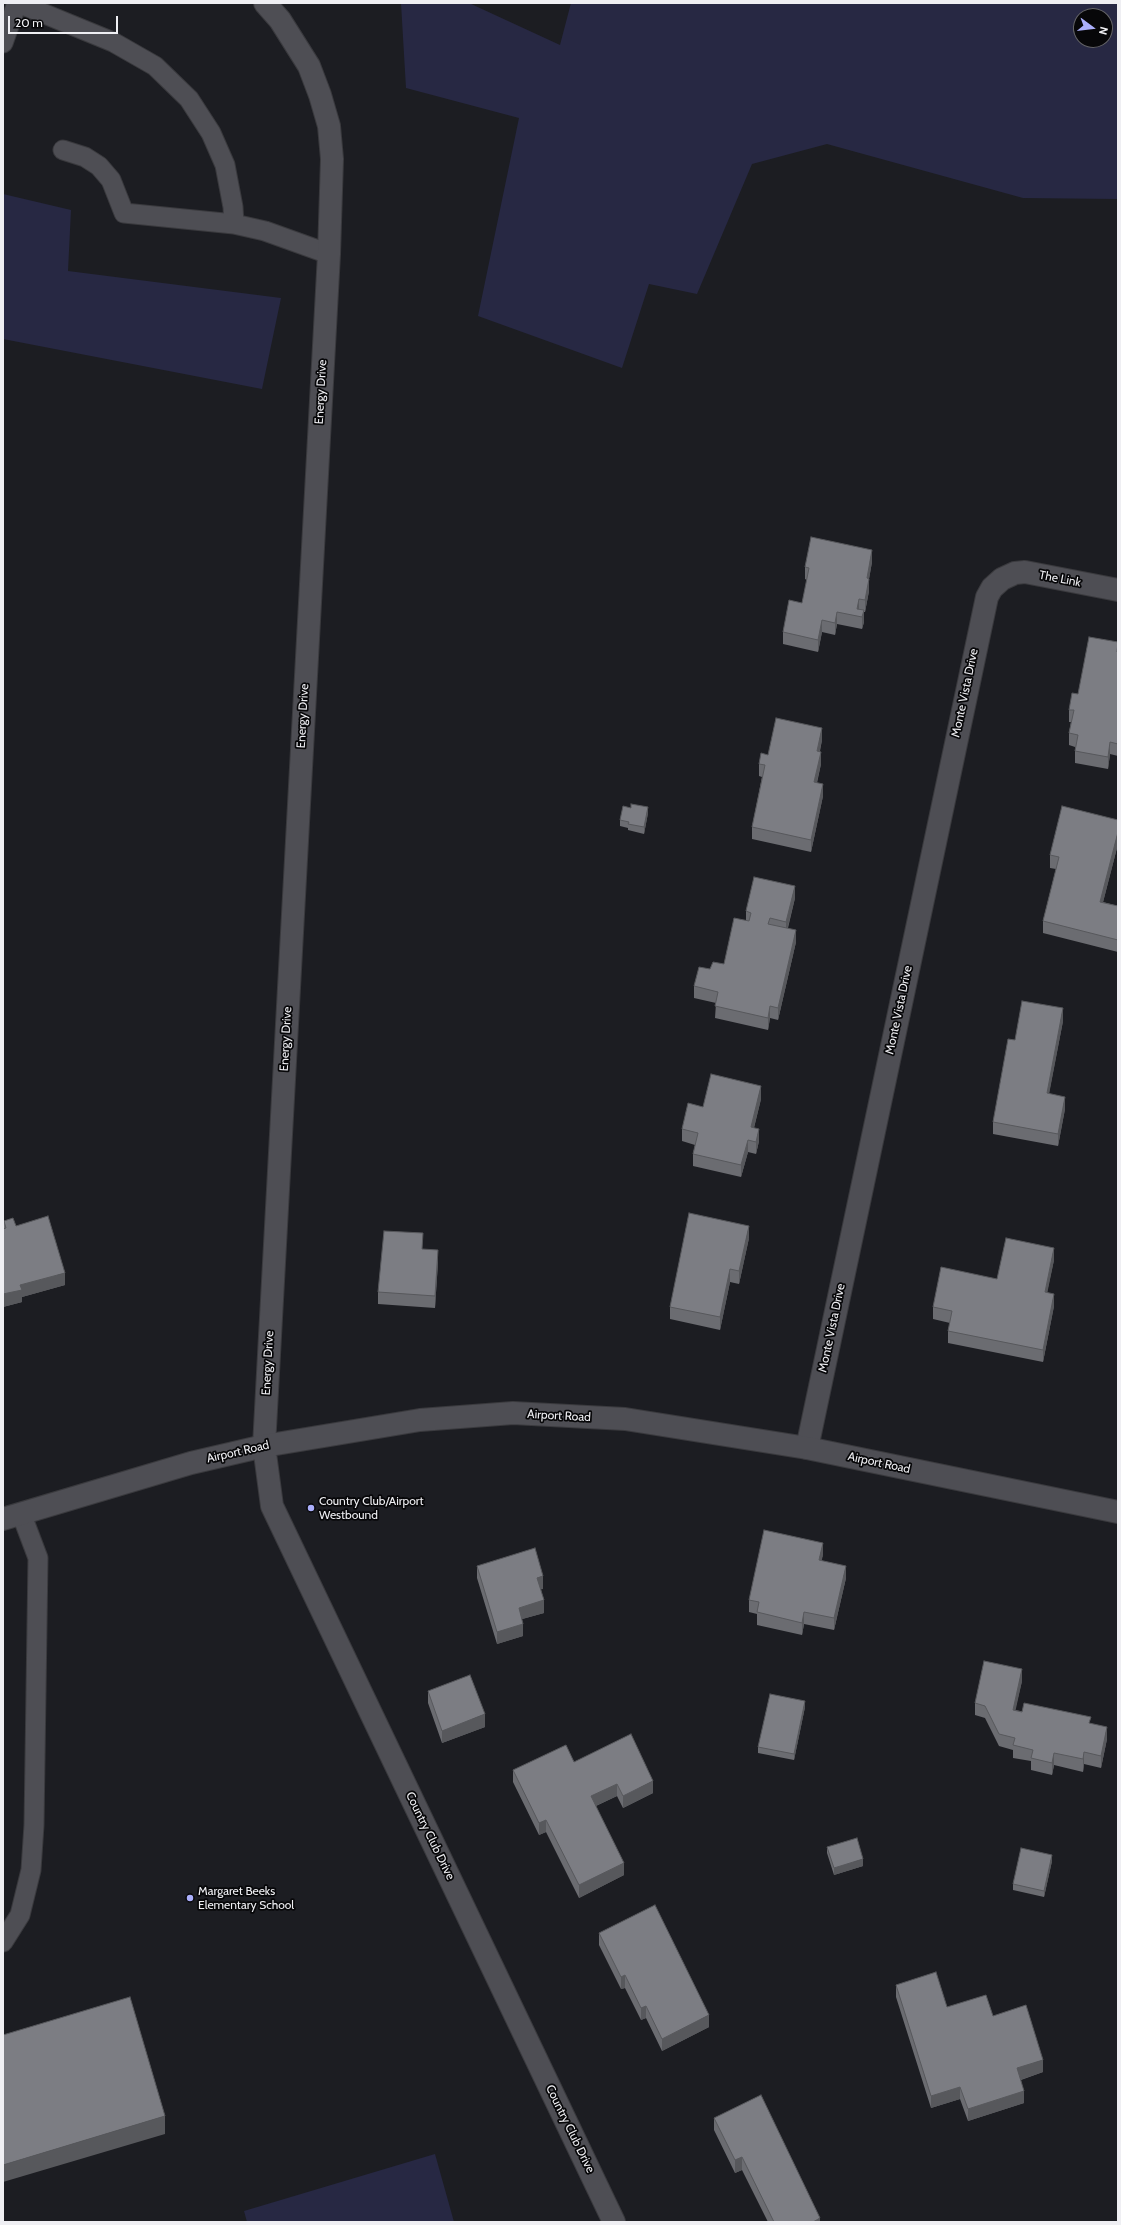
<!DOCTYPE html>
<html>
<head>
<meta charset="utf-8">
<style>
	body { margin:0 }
	#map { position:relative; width:1121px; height:2225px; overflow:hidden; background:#1c1d22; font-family:Cabin,sans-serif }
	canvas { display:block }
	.frame { position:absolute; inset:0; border:4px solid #efeff3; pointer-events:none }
	.north { position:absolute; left:1073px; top:8px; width:40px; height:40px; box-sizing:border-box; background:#070709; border:1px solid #646467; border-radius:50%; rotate:105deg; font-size:11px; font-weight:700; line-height:16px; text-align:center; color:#efeff3 }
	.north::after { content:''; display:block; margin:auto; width:14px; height:18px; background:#abaffb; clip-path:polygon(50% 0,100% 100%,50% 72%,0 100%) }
	.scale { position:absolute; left:8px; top:16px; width:110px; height:18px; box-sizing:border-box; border:2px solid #efeff3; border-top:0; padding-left:5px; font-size:12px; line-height:14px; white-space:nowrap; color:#efeff3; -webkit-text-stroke:3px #070709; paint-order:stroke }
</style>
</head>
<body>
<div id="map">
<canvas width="1121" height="2225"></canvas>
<div class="frame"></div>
<div class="north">N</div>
<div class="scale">20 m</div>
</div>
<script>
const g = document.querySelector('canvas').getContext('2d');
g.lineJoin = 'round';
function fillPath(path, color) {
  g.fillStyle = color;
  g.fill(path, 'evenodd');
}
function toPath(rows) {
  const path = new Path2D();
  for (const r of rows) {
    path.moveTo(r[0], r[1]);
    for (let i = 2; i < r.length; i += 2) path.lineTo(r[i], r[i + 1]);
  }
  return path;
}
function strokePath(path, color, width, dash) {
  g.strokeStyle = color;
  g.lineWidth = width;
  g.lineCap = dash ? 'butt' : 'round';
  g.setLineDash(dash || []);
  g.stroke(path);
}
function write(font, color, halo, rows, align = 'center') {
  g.font = font + ' Cabin,sans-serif';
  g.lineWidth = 3.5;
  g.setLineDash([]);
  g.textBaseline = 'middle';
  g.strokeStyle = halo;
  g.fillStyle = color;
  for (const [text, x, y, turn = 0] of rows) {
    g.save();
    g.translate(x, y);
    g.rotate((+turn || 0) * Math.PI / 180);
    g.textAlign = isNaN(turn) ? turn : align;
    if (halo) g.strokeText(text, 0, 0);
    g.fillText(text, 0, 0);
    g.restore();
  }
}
fillPath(toPath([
	[401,3,469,3,560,45,571,3,1118,3,1118,199,1023,198,827,144,752,164,697,294,649,284,622,368,478,316,519,118,406,88],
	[1081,16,1105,16,1105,40,1081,40],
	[3,194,71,210,68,271,281,298,262,389,3,339],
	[435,2154,454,2222,247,2222,244,2211]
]), '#272843');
const service = toPath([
	[18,3,113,42,155,66,189,99,211,133,225,165,233,207,234,224],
	[3,43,17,3],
	[63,150,85,157,99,166,111,180,124,213,234,224,265,231,329,254],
	[3,1942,20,1915,31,1870,34,1825,38,1558,21,1513]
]);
const minor = toPath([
	[264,1446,329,254,332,159,329,126,320,95,309,66,280,20,265,3],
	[807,1448,987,597,992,588,1002,579,1015,573,1025,572,1118,590]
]);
const tertiary = toPath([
	[264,1446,272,1506,614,2222],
	[3,1519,191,1463,264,1446,420,1420,513,1413,625,1419,807,1448,1118,1512]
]);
strokePath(service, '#3a3a3e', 21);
strokePath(minor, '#3a3a3e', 24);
strokePath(tertiary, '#3a3a3e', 24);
strokePath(service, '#4e4e54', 19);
strokePath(minor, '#4e4e54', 22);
strokePath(tertiary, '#4e4e54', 22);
fillPath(toPath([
	[872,562,869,579,869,591,865,612,864,612,864,622,862,629,837,624,835,635,822,632,818,652,783,644,783,632,802,603,807,580,805,579,805,567],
	[1118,642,1118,756,1110,754,1108,769,1075,763,1075,747,1069,745,1069,733,1071,722,1069,722,1069,710,1078,694],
	[822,740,820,751,821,764,817,783,823,796,811,852,752,839,752,827,762,777,759,776,759,764,768,755],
	[648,813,644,834,628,830,628,828,620,826,620,820],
	[1118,844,1103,902,1118,906,1118,952,1043,933,1043,921,1056,869,1050,868,1050,855],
	[795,898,788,928,796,942,778,1020,770,1018,768,1030,715,1018,716,1003,694,998,694,986,710,969,724,964,746,920,746,911],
	[1063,1021,1049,1093,1065,1109,1058,1146,993,1134,993,1122,1015,1040],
	[761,1099,754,1128,759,1141,756,1154,748,1152,741,1177,693,1166,693,1154,695,1145,682,1141,682,1129,703,1107],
	[4,1221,16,1226,65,1285,22,1297,22,1302,3,1307,3,1229,4,1228],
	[749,1238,739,1284,730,1282,720,1330,670,1319,670,1307],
	[422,1249,438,1262,435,1308,378,1304,378,1292],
	[1054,1260,1047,1292,1054,1306,1043,1362,948,1343,948,1331,950,1323,933,1319,933,1307,997,1279],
	[823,1555,821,1560,846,1578,834,1630,804,1624,802,1635,757,1625,757,1614,749,1612,749,1600],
	[477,1566,543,1589,541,1589,544,1613,522,1619,523,1636,497,1644,477,1578],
	[1022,1681,1015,1710,1091,1724,1107,1739,1101,1768,1084,1764,1083,1772,1054,1765,1052,1775,1031,1770,1031,1761,1013,1758,1013,1750,999,1746,985,1718,975,1715,975,1703],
	[428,1691,485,1727,442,1743,428,1703],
	[805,1707,794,1760,758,1753,758,1747],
	[574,1762,653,1793,623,1808,617,1796,596,1806,624,1875,579,1898,546,1832,539,1835,513,1782,513,1770],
	[827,1847,863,1866,834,1875,827,1853],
	[1052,1861,1044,1897,1013,1890,1013,1884],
	[599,1933,709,2027,662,2051,646,2018,641,2020,625,1988,621,1989,599,1945],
	[896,1985,947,2007,993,2016,1043,2072,1021,2080,1024,2103,968,2121,960,2099,931,2108,896,1997],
	[714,2118,820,2222,768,2222,742,2170,735,2173,714,2130]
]), '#6b6c71');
fillPath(toPath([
	[872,550,872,562,867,590,867,578],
	[869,579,869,591,865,612,865,600],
	[859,599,859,611,857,609],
	[864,610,864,622,862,629,862,617],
	[837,612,837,624,835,635,835,623],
	[822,620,822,632,818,652,818,640],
	[822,728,822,740,817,763,817,751],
	[1110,742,1110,754,1108,769,1108,757],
	[821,752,821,764,814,794,814,782],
	[823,784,823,796,811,852,811,840],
	[648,807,648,813,644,834,644,827],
	[1118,832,1118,844,1100,914,1100,902],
	[795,886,795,898,786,934,786,922],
	[796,930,796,942,778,1020,778,1008],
	[770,1006,770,1018,768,1030,768,1018],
	[1063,1008,1063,1021,1047,1105,1047,1093],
	[761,1086,761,1099,751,1139,751,1127],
	[1065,1097,1065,1109,1058,1146,1058,1134],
	[759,1129,759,1141,756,1154,756,1142],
	[748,1140,748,1152,741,1177,741,1165],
	[749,1226,749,1238,739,1284,739,1271],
	[1054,1248,1054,1260,1045,1304,1045,1292],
	[438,1250,438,1262,435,1308,435,1296],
	[730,1269,730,1282,720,1330,720,1317],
	[65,1273,65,1285,22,1297,22,1302,3,1307,3,1294,20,1285],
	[1054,1294,1054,1306,1043,1362,1043,1350],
	[823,1543,823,1555,819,1572,819,1560],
	[846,1566,846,1578,834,1630,834,1618],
	[543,1576,543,1589,537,1590,537,1578],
	[544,1600,544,1613,519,1620,519,1608],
	[804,1612,804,1624,802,1635,802,1623],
	[523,1624,523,1636,497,1644,497,1632],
	[1022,1669,1022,1681,1013,1722,1013,1710],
	[805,1701,805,1707,794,1760,794,1754],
	[485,1714,485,1727,442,1743,442,1731],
	[1107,1727,1107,1739,1101,1768,1101,1756],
	[1084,1752,1084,1764,1083,1772,1083,1759],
	[1054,1753,1054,1765,1052,1775,1052,1763],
	[653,1781,653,1793,623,1808,623,1796],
	[617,1784,617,1796,591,1808,591,1796],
	[546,1820,546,1832,539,1835,539,1823],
	[1052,1855,1052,1861,1044,1897,1044,1891],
	[863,1859,863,1866,834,1875,834,1868],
	[624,1863,624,1875,579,1898,579,1885],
	[625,1975,625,1988,621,1989,621,1977],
	[646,2006,646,2018,641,2020,641,2008],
	[709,2015,709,2027,662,2051,662,2039],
	[1043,2060,1043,2072,1017,2081,1017,2068],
	[960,2087,960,2099,931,2108,931,2096],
	[1024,2091,1024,2103,968,2121,968,2109],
	[165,2116,165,2134,3,2182,3,2165],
	[742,2157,742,2170,735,2173,735,2160],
	[820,2218,820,2222,813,2222]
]), '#57585c');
const building = toPath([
	[811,537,872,550,867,578,869,579,865,600,859,599,857,609,864,610,862,617,837,612,835,623,822,620,818,640,783,632,789,600,802,603,809,568,805,567,811,537],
	[1089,637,1118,642,1117,652,1118,652,1118,744,1110,742,1108,757,1075,751,1078,735,1069,733,1074,710,1069,710,1072,693,1078,694,1089,637],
	[776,718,822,728,817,751,821,752,814,782,823,784,811,840,752,827,765,765,759,764,761,753,768,755,776,718],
	[631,804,648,807,644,827,628,824,629,822,620,820,623,806,631,808,631,804],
	[1062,806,1118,820,1118,832,1100,902,1118,906,1118,940,1043,921,1059,857,1050,855,1062,806],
	[754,877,795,886,786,922,770,918,768,924,796,930,778,1008,770,1006,768,1018,715,1006,718,992,694,986,699,967,710,969,713,962,724,964,734,918,749,921,751,913,746,911,754,877],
	[1022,1001,1063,1008,1047,1093,1065,1097,1058,1134,993,1122,1008,1039,1015,1040,1022,1001],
	[711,1074,761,1086,751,1127,759,1129,756,1142,748,1140,741,1165,693,1154,698,1133,682,1129,688,1103,703,1107,711,1074],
	[689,1213,749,1226,739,1271,730,1269,720,1317,670,1307,689,1213],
	[48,1216,65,1273,20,1285,22,1290,3,1294,3,1229,6,1228,4,1221,13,1218,16,1226,48,1216],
	[384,1231,423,1233,422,1249,438,1250,435,1296,378,1292,384,1231],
	[1006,1238,1054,1248,1045,1292,1054,1294,1043,1350,948,1331,952,1311,933,1307,941,1267,997,1279,1006,1238],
	[764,1530,823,1543,819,1560,846,1566,834,1618,804,1612,802,1623,757,1612,759,1602,749,1600,764,1530],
	[535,1548,543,1576,537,1578,544,1600,519,1608,523,1624,497,1632,477,1566,535,1548],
	[984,1661,1022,1669,1013,1710,1022,1712,1024,1703,1091,1717,1089,1723,1107,1727,1101,1756,1084,1752,1083,1759,1054,1753,1052,1763,1031,1758,1033,1750,1013,1745,1015,1738,999,1734,985,1706,975,1703,984,1661],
	[470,1675,485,1714,442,1731,428,1691,470,1675],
	[770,1694,805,1701,794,1754,758,1747,770,1694],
	[631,1734,653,1781,623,1796,617,1784,591,1796,624,1863,579,1885,546,1820,539,1823,513,1770,566,1745,574,1762,631,1734],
	[857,1838,863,1859,834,1868,827,1847,857,1838],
	[1021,1848,1052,1855,1044,1891,1013,1884,1021,1848],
	[655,1905,709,2015,662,2039,646,2006,641,2008,625,1975,621,1977,599,1933,655,1905],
	[936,1972,947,2007,986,1995,993,2016,1026,2005,1043,2060,1017,2068,1024,2091,968,2109,960,2087,931,2096,896,1985,936,1972],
	[130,1997,165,2116,3,2165,3,2035,130,1997],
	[761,2095,820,2218,813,2222,774,2222,742,2157,735,2160,714,2118,761,2095]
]);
fillPath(building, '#7c7d83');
strokePath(building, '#57585c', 1);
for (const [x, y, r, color] of [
	[311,1508,4,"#abaffb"],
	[190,1898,4,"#abaffb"]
]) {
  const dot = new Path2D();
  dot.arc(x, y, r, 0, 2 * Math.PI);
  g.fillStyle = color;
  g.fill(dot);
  strokePath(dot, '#070709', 1.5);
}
write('12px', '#efeff3', '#070709', [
	["Energy Drive",321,392,-87],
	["The Link",1060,579,11],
	["Monte Vista Drive",965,693,-78],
	["Energy Drive",303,716,-87],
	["Monte Vista Drive",899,1010,-78],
	["Energy Drive",286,1039,-87],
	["Monte Vista Drive",832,1328,-78],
	["Energy Drive",268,1363,-87],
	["Airport Road",559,1416,3],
	["Airport Road",238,1452,-13],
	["Airport Road",879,1463,12],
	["Country Club Drive",430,1836,64],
	["Country Club Drive",570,2129,64]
]);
write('12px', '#efeff3', '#070709', [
	["Country Club/Airport",319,1501],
	["Westbound",319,1515],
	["Margaret Beeks",198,1891],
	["Elementary School",198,1905]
], 'left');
</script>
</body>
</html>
